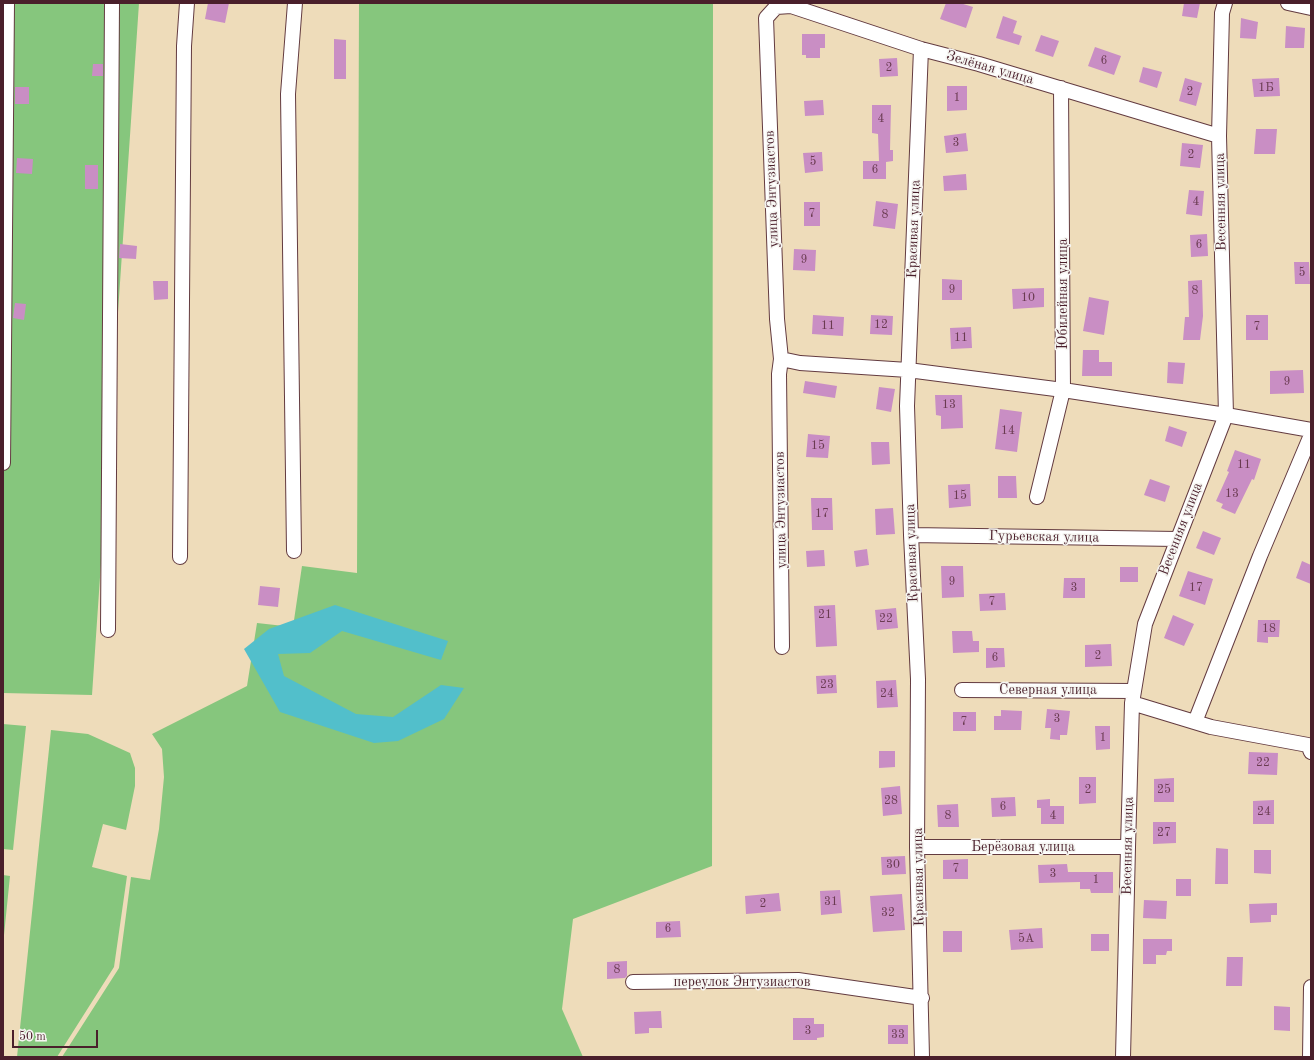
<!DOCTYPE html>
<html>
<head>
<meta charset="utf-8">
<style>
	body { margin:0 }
	#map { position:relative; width:1314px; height:1060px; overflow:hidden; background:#eedcba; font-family:"Old Standard TT",serif }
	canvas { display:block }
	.frame { position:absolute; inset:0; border:4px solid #4a1f2b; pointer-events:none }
	.scale { position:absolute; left:12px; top:1030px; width:86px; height:18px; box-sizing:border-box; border:2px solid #4a1f2b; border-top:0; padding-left:5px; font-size:12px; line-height:14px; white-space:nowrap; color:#4a1f2b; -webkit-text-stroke:3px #f6f6f2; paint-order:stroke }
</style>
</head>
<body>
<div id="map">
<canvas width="1314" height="1060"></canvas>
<div class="frame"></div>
<div class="scale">50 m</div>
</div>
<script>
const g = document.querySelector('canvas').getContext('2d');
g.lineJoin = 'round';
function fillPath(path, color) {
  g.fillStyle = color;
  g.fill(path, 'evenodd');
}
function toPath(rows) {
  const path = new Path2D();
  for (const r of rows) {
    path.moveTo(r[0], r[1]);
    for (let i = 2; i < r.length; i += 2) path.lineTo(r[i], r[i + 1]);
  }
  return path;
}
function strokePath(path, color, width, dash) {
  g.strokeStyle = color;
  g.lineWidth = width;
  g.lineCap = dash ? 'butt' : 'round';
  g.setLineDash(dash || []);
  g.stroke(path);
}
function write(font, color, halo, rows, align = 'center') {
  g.font = font + ' "Old Standard TT",serif';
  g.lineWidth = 3;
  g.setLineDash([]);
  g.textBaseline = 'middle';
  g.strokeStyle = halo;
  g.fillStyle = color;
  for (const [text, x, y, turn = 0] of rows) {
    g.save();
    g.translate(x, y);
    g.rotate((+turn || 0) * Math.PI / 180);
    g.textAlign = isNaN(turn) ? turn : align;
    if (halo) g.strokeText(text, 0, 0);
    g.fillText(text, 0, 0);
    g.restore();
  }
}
fillPath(toPath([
	[3,3,139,3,92,695,3,693],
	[359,3,713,3,712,866,573,919,562,1009,583,1057,62,1057,119,968,131,877,150,880,159,829,164,777,162,749,152,734,247,686,257,623,293,627,302,566,357,573],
	[3,724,26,726,13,850,3,849],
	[51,730,88,734,130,753,135,768,135,786,126,830,103,824,92,867,127,876,114,967,57,1057,17,1057],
	[3,875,10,876,3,945]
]), '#86c67d');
fillPath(toPath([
	[335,605,448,641,441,660,342,631,310,653,278,654,284,676,356,714,393,717,441,685,464,688,444,719,398,741,374,743,280,712,244,649,269,629]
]), '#52bfcb');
fillPath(toPath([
	[208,3,229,3,225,23,205,19],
	[946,3,960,3,973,7,966,28,940,19],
	[1184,3,1200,3,1197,18,1182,16],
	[1003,16,1017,21,1013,33,1022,36,1019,45,996,38],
	[1241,18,1258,22,1256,39,1240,38],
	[1286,26,1305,28,1304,48,1285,48],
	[802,34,825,34,825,48,820,48,820,58,806,58,806,55,802,55],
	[1041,35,1059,41,1053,57,1035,51],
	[334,39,346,40,346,79,334,79],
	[1095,47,1121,56,1114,75,1088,66],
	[897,58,898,76,880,77,879,59],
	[93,64,103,64,103,76,92,76],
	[1143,67,1162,72,1157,88,1139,82],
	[1185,78,1202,83,1196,106,1179,101],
	[1279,78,1280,96,1254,97,1252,79],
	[947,86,967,86,967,110,947,111],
	[15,87,29,87,29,104,15,104],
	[823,100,824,115,805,116,804,101],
	[872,105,891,105,890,150,893,150,893,161,886,162,886,179,863,179,863,161,879,161,878,134,872,133],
	[1256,129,1277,129,1275,154,1254,154],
	[966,133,968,151,946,153,944,136],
	[1182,143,1203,145,1200,168,1180,166],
	[822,152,823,171,805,173,803,153],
	[17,158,33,159,32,174,16,173],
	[85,165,98,165,98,189,85,189],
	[966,174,967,190,944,191,943,176],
	[1189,190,1204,191,1202,216,1186,214],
	[876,201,898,204,895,229,873,226],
	[804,202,820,202,820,226,804,226],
	[1207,234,1208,256,1191,257,1190,235],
	[120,244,137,246,136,259,119,258],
	[794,249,816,250,815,271,793,270],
	[1294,262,1309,262,1310,284,1295,284],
	[942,279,962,280,962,300,942,300],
	[1202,280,1203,316,1200,340,1183,340,1185,317,1189,317,1188,281],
	[153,281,168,281,168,299,154,300],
	[1044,288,1044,307,1013,309,1012,289],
	[1089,297,1109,301,1104,335,1083,331],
	[15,303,26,304,24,320,13,318],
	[813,315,844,317,843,336,812,334],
	[871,315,893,316,892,335,870,334],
	[1246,315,1268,315,1268,340,1246,340],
	[971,327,972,348,951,349,950,328],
	[1083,350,1099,350,1099,362,1112,362,1112,376,1082,376],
	[1168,362,1185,363,1183,384,1167,383],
	[1303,370,1304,393,1270,394,1270,371],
	[805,381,837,386,835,398,803,393],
	[879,387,895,389,891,412,876,409],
	[935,395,962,395,963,428,941,429,941,416,936,415],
	[1000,409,1022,412,1017,452,995,449],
	[1169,426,1187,432,1182,447,1165,441],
	[808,434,830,436,828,458,806,457],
	[871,442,889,442,890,464,872,465],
	[1235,450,1261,459,1254,480,1252,479,1235,514,1221,508,1223,504,1216,501,1229,472,1227,471],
	[998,476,1016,476,1017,498,998,498],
	[1150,479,1170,486,1165,502,1144,495],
	[970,484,971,506,949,508,948,485],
	[811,498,832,498,833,530,812,530],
	[893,508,895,534,876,535,875,509],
	[1203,531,1221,538,1214,555,1196,548],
	[867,549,869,565,856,567,854,551],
	[824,550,825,566,807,567,806,551],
	[1302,561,1311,565,1311,584,1296,578],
	[941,566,963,566,964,597,942,598],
	[1120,567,1138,567,1138,582,1120,582],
	[1188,571,1213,579,1205,605,1179,596],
	[1064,578,1085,578,1085,598,1063,598],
	[260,586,280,588,278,607,258,605],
	[1005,593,1006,610,980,611,979,594],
	[835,605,837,646,816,647,814,606],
	[896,608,898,628,877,630,875,610],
	[1173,615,1194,624,1184,646,1164,638],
	[1258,620,1280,620,1279,637,1268,637,1268,643,1257,642],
	[952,631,972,631,973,641,979,641,979,652,953,653],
	[1111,644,1112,666,1085,667,1085,645],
	[986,648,1004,648,1005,667,986,668],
	[836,675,837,693,817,694,816,676],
	[896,680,898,707,877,708,876,681],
	[1047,709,1070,711,1067,735,1060,735,1060,740,1050,739,1051,728,1045,728],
	[1001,710,1022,711,1021,730,994,730,994,716,1001,716],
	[953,712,976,712,976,731,953,731],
	[1095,726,1110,726,1110,749,1096,750],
	[879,751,895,751,895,767,879,768],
	[1249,752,1278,753,1277,775,1248,774],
	[1079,777,1096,777,1096,803,1079,804],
	[1174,778,1174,802,1154,802,1154,779],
	[900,786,902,814,883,816,881,788],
	[1015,797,1016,816,992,817,991,798],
	[1050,799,1050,806,1064,806,1064,824,1041,824,1041,808,1037,808,1037,800],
	[1274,800,1274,824,1253,824,1253,801],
	[958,804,959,827,938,827,937,805],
	[1153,822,1176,822,1176,843,1153,844],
	[1216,848,1228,849,1228,884,1215,884],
	[1254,850,1271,850,1271,874,1254,873],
	[905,856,906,874,882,875,881,857],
	[968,859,968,879,943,879,943,860],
	[1067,864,1068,872,1113,872,1113,893,1091,893,1090,889,1080,889,1080,882,1039,883,1038,865],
	[1176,879,1191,879,1191,896,1176,896],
	[840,890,842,913,821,915,820,891],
	[779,893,781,911,746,914,745,896],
	[902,894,905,930,873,932,870,896],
	[1144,900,1167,901,1166,919,1143,918],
	[1277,903,1277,915,1271,915,1271,922,1250,923,1249,904],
	[680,921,681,937,656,938,656,922],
	[1042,928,1043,948,1011,950,1009,930],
	[943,931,962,931,962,952,943,952],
	[1091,934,1109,934,1109,951,1091,951],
	[1143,939,1172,939,1172,951,1167,951,1166,955,1156,955,1156,964,1143,964],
	[1227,957,1243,957,1242,986,1226,986],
	[627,961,627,976,625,978,607,979,607,962],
	[1274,1006,1290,1007,1290,1031,1274,1030],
	[661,1011,662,1028,649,1028,649,1033,635,1034,634,1012],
	[793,1018,814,1018,814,1024,824,1024,824,1037,817,1038,817,1040,793,1040],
	[888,1025,908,1025,908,1044,888,1044]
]), '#c98ec4');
const minor = toPath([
	[1288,3,1311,8],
	[921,49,907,406,911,535,918,679,917,847,922,1057],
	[781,359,777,319,766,18,776,7,791,6,921,49,979,64,1219,136],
	[3,463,7,3],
	[1037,497,1063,390,1061,88],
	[911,535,1177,539],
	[294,551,288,94,295,3],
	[180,557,184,46,187,3],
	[108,630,112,3],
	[782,647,779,374,781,359,800,363,908,370,1063,390,1226,415,1311,430],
	[962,690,1134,691],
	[1132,703,1211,727,1308,745,1311,752],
	[1195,722,1260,556,1311,435],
	[917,847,1128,847],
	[633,982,798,980,922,998],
	[1123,1057,1128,847,1132,703,1134,691,1145,624,1226,415,1219,136,1222,13,1225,3],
	[1310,1057,1311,987]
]);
strokePath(minor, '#633b40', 16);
strokePath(minor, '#fff', 14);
write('12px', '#6a3b51', null, [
	["6",1104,61],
	["2",889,68],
	["1Б",1266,88],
	["2",1190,92],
	["1",957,98],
	["4",881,119],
	["3",956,143],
	["2",1191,155],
	["5",813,162],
	["6",875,170],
	["4",1196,202],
	["7",812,214],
	["8",885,215],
	["6",1199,245],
	["9",804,260],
	["5",1302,273],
	["9",952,290],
	["8",1195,291],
	["10",1028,298],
	["12",881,325],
	["11",828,326],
	["7",1257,327],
	["11",961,338],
	["9",1287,382],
	["13",949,405],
	["14",1008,431],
	["15",818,446],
	["11",1244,465],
	["13",1232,494],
	["15",960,496],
	["17",822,514],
	["9",952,582],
	["3",1074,588],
	["17",1196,588],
	["7",992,602],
	["21",825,615],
	["22",886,619],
	["18",1269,629],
	["2",1098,656],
	["6",995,658],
	["23",827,685],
	["24",887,694],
	["3",1057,719],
	["7",964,722],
	["1",1103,738],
	["22",1263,763],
	["2",1088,790],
	["25",1164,790],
	["28",891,801],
	["6",1003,807],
	["24",1264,812],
	["8",948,816],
	["4",1053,816],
	["27",1164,833],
	["30",893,865],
	["7",956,869],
	["3",1053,874],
	["1",1096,880],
	["31",831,902],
	["2",763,904],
	["32",888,913],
	["6",668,929],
	["5А",1026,939],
	["8",617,970],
	["3",808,1031],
	["33",898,1035]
]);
write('14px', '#4a1f2b', '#f6f6f2', [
	["Зелёная улица",990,68,16],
	["улица Энтузиастов",772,189,-92],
	["Весенняя улица",1221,202,-91],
	["Красивая улица",914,229,-88],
	["Юбилейная улица",1063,294,-90],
	["улица Энтузиастов",781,510,-91],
	["Весенняя улица",1181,529,-69],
	["Гурьевская улица",1044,537,1],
	["Красивая улица",912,553,-92],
	["Северная улица",1048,690],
	["Весенняя улица",1128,846,-89],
	["Берёзовая улица",1023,847],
	["Красивая улица",919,877,-91],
	["переулок Энтузиастов",742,982]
]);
</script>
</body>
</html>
